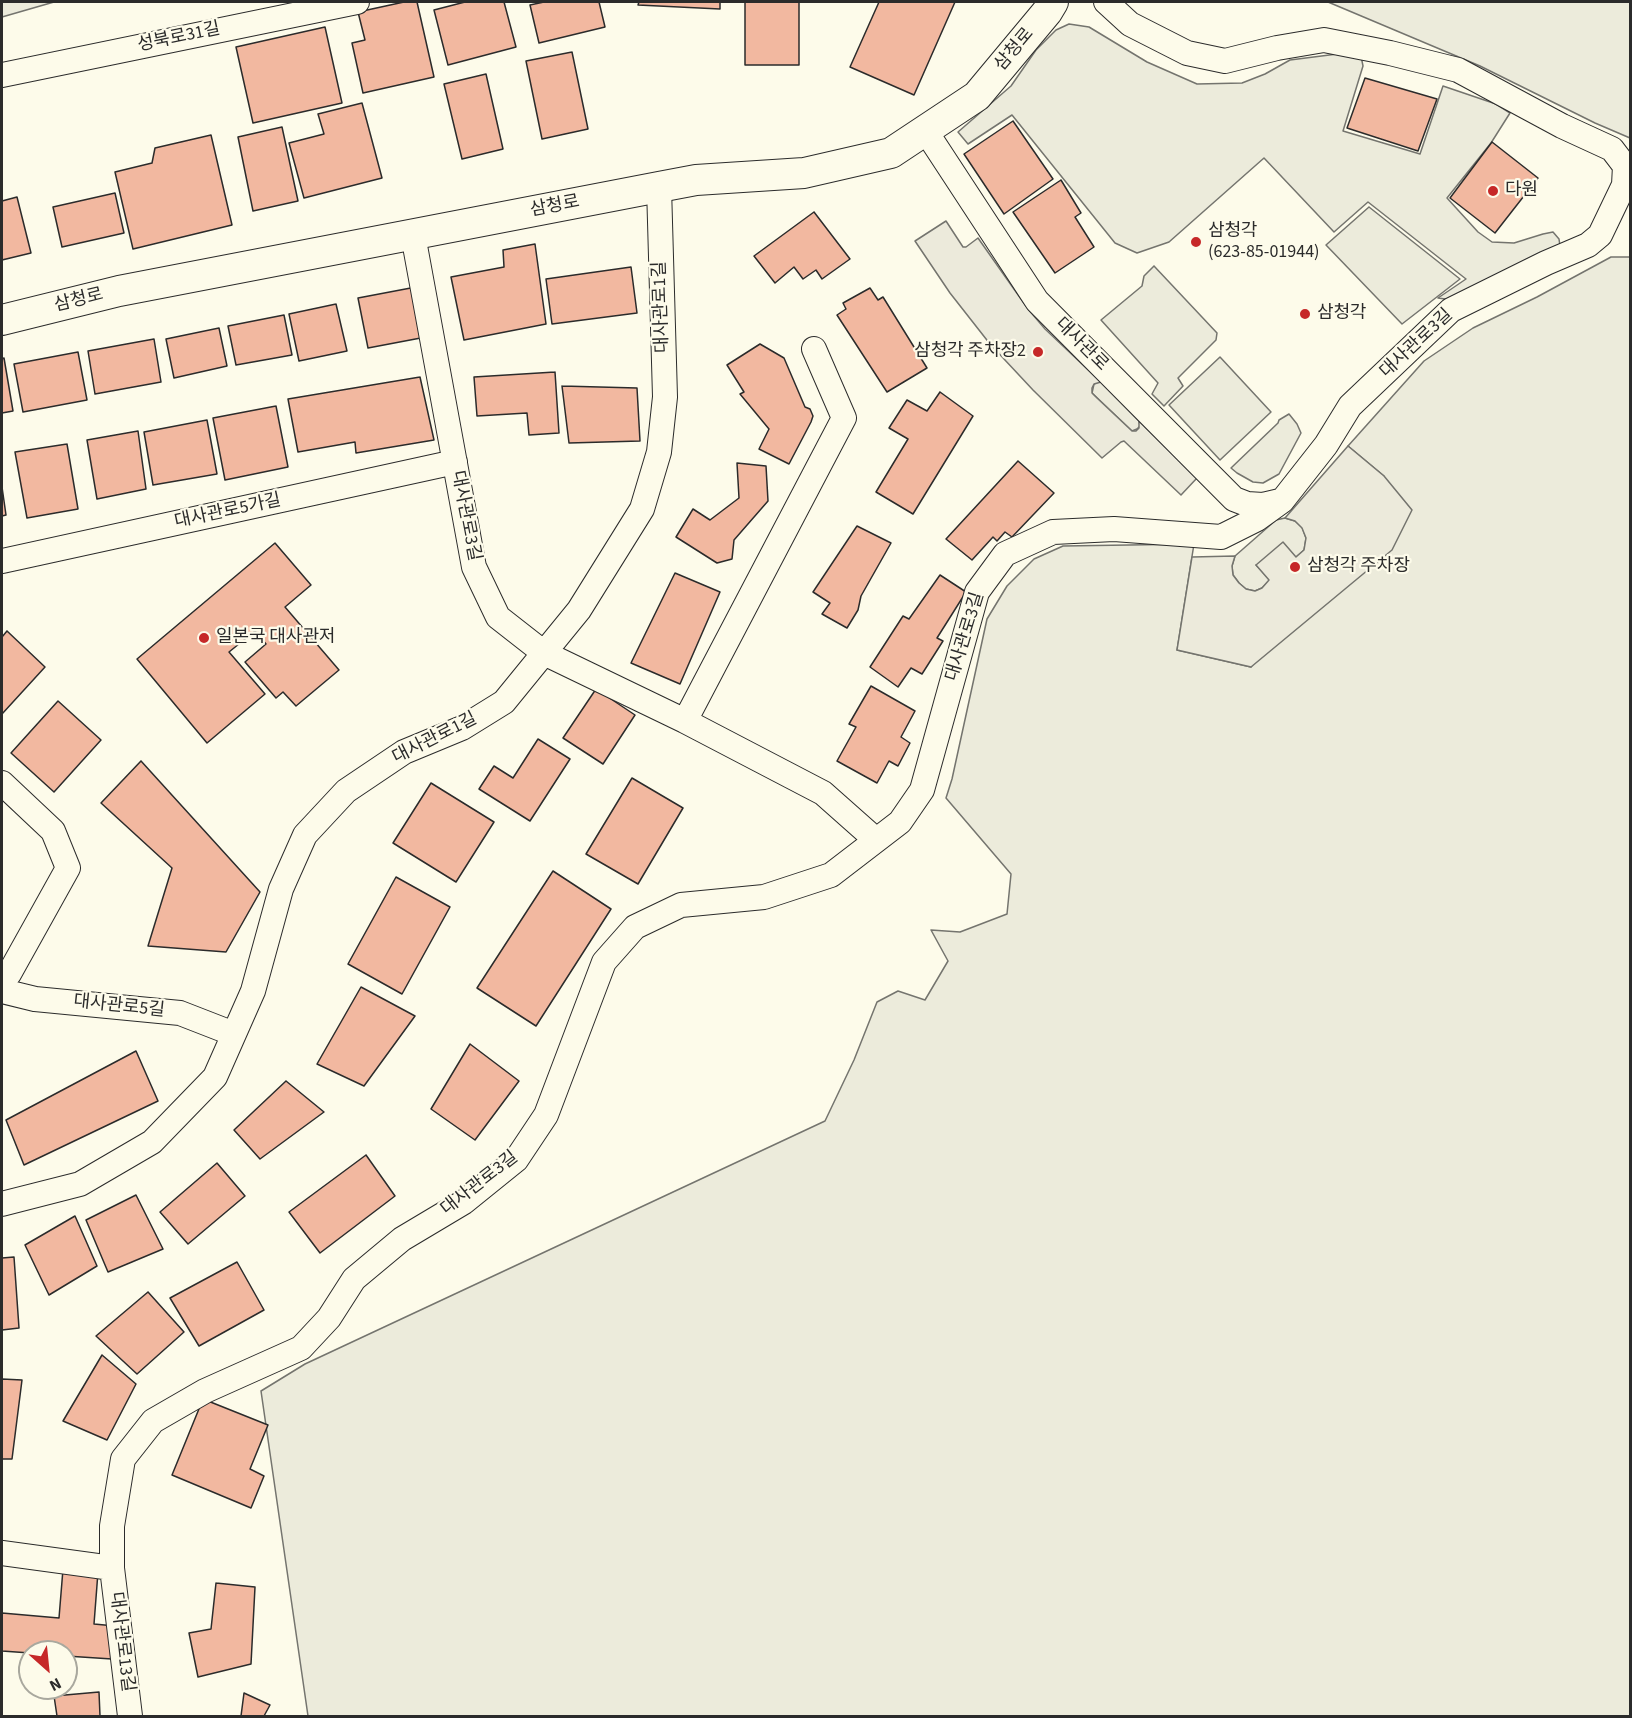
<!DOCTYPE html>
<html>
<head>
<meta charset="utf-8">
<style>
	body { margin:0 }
	#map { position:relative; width:1632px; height:1718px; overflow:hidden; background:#fdfbea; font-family:"Source Sans 3",sans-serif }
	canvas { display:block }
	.frame { position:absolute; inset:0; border:3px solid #2b2b2b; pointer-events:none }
	.north { position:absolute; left:18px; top:1640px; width:60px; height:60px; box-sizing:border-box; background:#fdfbea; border:2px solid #a9a89e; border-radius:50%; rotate:153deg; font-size:16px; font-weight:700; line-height:24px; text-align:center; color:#2b2b2b }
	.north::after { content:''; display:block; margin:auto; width:21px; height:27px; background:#c62828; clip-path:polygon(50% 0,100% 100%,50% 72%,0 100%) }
</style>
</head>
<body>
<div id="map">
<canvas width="1632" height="1718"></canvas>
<div class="frame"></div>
<div class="north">N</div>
</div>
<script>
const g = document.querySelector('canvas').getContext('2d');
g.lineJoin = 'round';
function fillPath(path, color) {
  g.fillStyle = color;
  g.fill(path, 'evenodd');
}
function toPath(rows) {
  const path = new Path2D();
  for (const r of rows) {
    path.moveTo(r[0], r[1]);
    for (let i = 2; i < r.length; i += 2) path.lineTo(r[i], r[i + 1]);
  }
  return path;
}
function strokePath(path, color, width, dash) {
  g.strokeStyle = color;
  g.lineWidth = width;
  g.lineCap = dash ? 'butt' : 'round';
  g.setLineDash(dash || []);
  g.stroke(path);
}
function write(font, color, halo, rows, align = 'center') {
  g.font = font + ' "Source Sans 3","Noto Sans KR",sans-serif';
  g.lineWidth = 4.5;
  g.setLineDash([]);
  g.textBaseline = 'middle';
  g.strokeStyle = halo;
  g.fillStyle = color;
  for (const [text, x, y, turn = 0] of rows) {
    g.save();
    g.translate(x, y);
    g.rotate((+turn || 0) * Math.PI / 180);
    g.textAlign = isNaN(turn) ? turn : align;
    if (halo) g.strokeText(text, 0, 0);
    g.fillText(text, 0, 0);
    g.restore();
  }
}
const green = toPath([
	[2,2,54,2,2,17,2,2],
	[1328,2,1630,2,1630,138,1595,123,1480,66,1328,2],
	[1069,24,1089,27,1147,62,1197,84,1242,83,1265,74,1290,60,1353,52,1361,56,1363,66,1343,131,1420,154,1443,86,1496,104,1510,113,1491,143,1447,198,1478,232,1492,242,1514,243,1543,234,1553,232,1559,239,1560,246,1452,300,1438,298,1466,279,1368,202,1334,232,1264,158,1169,242,1137,253,1115,243,1012,115,968,144,958,132,1011,86,1036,50,1056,30,1069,24],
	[1369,207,1460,279,1402,324,1326,245,1369,207],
	[1611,257,1630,257,1630,1716,308,1716,261,1391,305,1364,825,1121,854,1060,877,1002,898,991,925,1000,948,961,931,930,960,932,1007,914,1011,874,946,798,952,779,987,619,1007,586,1034,559,1063,546,1194,544,1177,650,1251,667,1384,476,1348,446,1424,361,1473,328,1537,297,1611,257],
	[1154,266,1217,333,1216,340,1178,378,1183,386,1164,406,1152,394,1158,383,1101,320,1142,286,1144,276,1154,266],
	[1220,357,1271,412,1220,460,1169,405,1220,357],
	[1098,382,1101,382,1139,421,1140,426,1137,429,1132,431,1092,393,1094,384,1098,382],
	[1289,414,1297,424,1301,433,1279,474,1263,483,1253,482,1237,473,1231,468,1278,423,1279,420,1289,414],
	[1285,518,1295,521,1302,527,1306,538,1304,550,1296,557,1256,565,1270,580,1262,588,1255,591,1246,589,1239,583,1233,575,1232,566,1235,556,1276,520,1285,518]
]);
fillPath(green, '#ecebdb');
strokePath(green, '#74746e', 1.5);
const parking = toPath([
	[946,221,963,247,966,247,978,238,1028,309,1045,329,1101,382,1094,384,1092,388,1092,393,1097,398,1132,431,1136,431,1139,428,1139,421,1197,478,1181,495,1124,441,1121,442,1102,458,1033,390,990,344,950,293,915,241,946,221],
	[1348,446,1384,476,1412,510,1392,550,1251,667,1177,650,1192,557,1235,556,1232,566,1233,575,1239,583,1246,589,1255,591,1262,588,1269,580,1256,565,1283,542,1296,557,1304,550,1306,538,1302,528,1295,521,1285,518,1348,446]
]);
fillPath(parking, '#eceadb');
strokePath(parking, '#74746e', 1.5);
const building = toPath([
	[404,2,417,2,434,77,363,93,352,43,365,40,358,12,404,2],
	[465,2,504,2,516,47,448,65,434,10,465,2],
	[544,2,599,2,605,27,539,43,530,5,544,2],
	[639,2,720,2,720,9,638,5,639,2],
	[745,2,799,2,799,65,745,65,745,2],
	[879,2,955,2,914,95,850,67,879,2],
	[325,27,342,103,253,123,236,47,325,27],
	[572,52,588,129,542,139,526,61,572,52],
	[486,74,503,149,462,159,444,84,486,74],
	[1365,78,1437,99,1418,151,1347,128,1365,78],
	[362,103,382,178,304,198,289,143,324,134,318,114,362,103],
	[1013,121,1053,179,1004,214,964,154,1013,121],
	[282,127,298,201,253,211,238,137,282,127],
	[211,135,232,225,133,249,115,172,152,163,155,148,211,135],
	[1492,142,1538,178,1495,233,1450,198,1492,142],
	[1061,180,1081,213,1075,217,1094,247,1055,273,1013,212,1061,180],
	[115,193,124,233,62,247,53,207,115,193],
	[17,197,31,253,2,260,2,201,17,197],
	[814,212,850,259,822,279,816,270,803,279,794,267,775,283,754,256,814,212],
	[535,244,546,324,464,340,451,277,504,267,503,250,535,244],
	[631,267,637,313,552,324,546,279,631,267],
	[416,287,426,337,368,348,358,298,416,287],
	[870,288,878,300,883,297,927,368,887,392,837,315,846,309,843,303,870,288],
	[336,304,347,351,299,361,289,314,336,304],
	[284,315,292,355,236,365,228,326,284,315],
	[219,328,227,366,174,378,166,339,219,328],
	[154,339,161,382,95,394,88,351,154,339],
	[760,344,784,358,805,407,810,409,813,416,811,422,789,464,759,449,769,429,740,394,744,392,727,365,760,344],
	[78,352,87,400,23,412,14,364,78,352],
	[4,358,13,411,2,413,2,359,4,358],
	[555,372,559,433,529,435,527,413,477,416,474,377,555,372],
	[420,377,434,440,356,453,355,442,298,452,288,399,420,377],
	[562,386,637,388,640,441,569,443,562,386],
	[940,392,973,416,913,514,876,492,908,439,889,428,907,400,927,411,940,392],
	[276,406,288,467,225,480,213,418,276,406],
	[207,420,217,474,153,485,144,432,207,420],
	[138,431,146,489,97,499,87,440,138,431],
	[67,444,78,509,27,518,15,452,67,444],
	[1018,461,1054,493,1012,537,1005,532,997,541,993,537,972,560,946,539,1018,461],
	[737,463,766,466,768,501,734,540,732,559,717,563,676,537,693,509,710,520,739,498,737,463],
	[2,487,6,515,2,516,2,487],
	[857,526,891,543,861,596,858,610,847,628,822,614,830,603,813,592,857,526],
	[275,543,311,585,285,607,339,670,296,706,283,692,276,698,245,662,266,644,255,631,229,652,265,694,207,743,137,659,275,543],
	[675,573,720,592,680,684,631,663,675,573],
	[940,575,966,592,937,638,943,641,922,674,911,668,898,687,870,667,903,616,909,619,940,575],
	[7,631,45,667,2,714,2,637,7,631],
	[871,686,915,711,901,737,910,743,898,766,889,761,877,783,837,761,856,727,849,724,871,686],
	[596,689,635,715,603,764,563,738,596,689],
	[58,701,101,740,54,792,11,753,58,701],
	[538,739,570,759,530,821,479,789,494,766,513,778,538,739],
	[141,761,260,892,226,952,148,946,172,868,101,803,141,761],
	[632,778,683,808,638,884,586,854,632,778],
	[431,783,494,822,456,882,393,843,431,783],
	[553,871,611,909,536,1026,477,988,553,871],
	[396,877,450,907,402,994,348,964,396,877],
	[361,987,415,1016,364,1086,317,1064,361,987],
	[470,1044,519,1081,475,1140,431,1109,470,1044],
	[136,1051,158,1101,24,1165,6,1120,136,1051],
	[286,1081,324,1112,260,1159,234,1130,286,1081],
	[366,1155,395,1196,320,1253,289,1212,366,1155],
	[217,1163,245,1196,188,1244,160,1212,217,1163],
	[136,1195,163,1249,108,1272,86,1220,136,1195],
	[75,1216,97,1266,49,1295,25,1245,75,1216],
	[14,1257,19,1328,2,1330,2,1258,14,1257],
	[237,1262,264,1310,199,1346,170,1298,237,1262],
	[148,1292,184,1332,137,1374,96,1336,148,1292],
	[102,1355,136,1384,107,1440,63,1421,102,1355],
	[2,1379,22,1380,12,1459,2,1459,2,1379],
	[203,1399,268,1425,250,1469,264,1476,251,1508,172,1475,203,1399],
	[63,1569,98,1572,94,1624,115,1626,112,1659,66,1656,66,1652,30,1652,30,1653,2,1651,2,1613,59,1618,63,1569],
	[216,1583,255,1587,251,1664,198,1677,189,1633,211,1629,216,1583],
	[99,1692,100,1716,57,1716,54,1696,99,1692],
	[244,1693,270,1705,264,1716,241,1716,244,1693]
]);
fillPath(building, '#f2b8a0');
strokePath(building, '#2b2b2b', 1.5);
const minor = toPath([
	[2,75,357,2],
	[925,130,1037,301,1234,499,1247,504,1263,505,1280,501],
	[413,235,474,567,498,617,544,653,685,721,823,793,876,840],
	[2,561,455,462],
	[685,721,844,418,814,349],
	[2,783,53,831,68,868,9,974,2,979],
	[2,991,35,999,180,1013,234,1034],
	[2,1204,80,1184,152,1142,215,1077,253,991,281,889,305,835,346,791,404,752,462,728,504,702,579,610,642,509,659,452,665,397,659,187],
	[2,1553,112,1568],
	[130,1716,112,1568,112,1526,123,1459,153,1421,205,1391,301,1348,329,1318,354,1279,402,1239,464,1202,516,1160,546,1115,604,962,635,927,681,905,764,897,831,875,900,822,922,790,977,592,1005,554,1053,532,1114,529,1221,537,1257,519,1282,501,1326,445,1350,406,1451,310,1546,263,1588,245,1600,235,1624,185,1625,166,1612,149,1562,126,1458,70,1390,53,1324,40,1277,48,1225,61,1187,53,1130,24,1106,2]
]);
const tertiary = toPath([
	[2,320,119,291,659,187,696,180,804,173,891,153,977,96,1047,12,1053,2]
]);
strokePath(minor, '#2b2b2b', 26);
strokePath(tertiary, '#2b2b2b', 32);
strokePath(minor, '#fdfbea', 24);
strokePath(tertiary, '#fdfbea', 30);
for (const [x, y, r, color] of [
	[1493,191,6,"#c62828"],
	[1196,242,6,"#c62828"],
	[1305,314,6,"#c62828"],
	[1038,352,6,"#c62828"],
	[1295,567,6,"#c62828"],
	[204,638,6,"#c62828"]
]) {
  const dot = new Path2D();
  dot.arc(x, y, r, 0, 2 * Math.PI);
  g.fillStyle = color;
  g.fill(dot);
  strokePath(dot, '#fdfbea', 2);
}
write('18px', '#2b2b2b', '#fdfbea', [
	["성북로31길",179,38,-12],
	["삼청로",1015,50,-50],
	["삼청로",555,207,-11],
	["삼청로",79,301,-14],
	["대사관로1길",662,307,-92],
	["대사관로3길",1417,344,-43],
	["대사관로",1081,345,45],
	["대사관로5가길",228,512,-12],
	["대사관로3길",465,516,79],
	["대사관로3길",966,637,-73],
	["대사관로1길",435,739,-27],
	["대사관로5길",119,1007,6],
	["대사관로3길",480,1184,-38],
	["대사관로13길",121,1642,83]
]);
write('18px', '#2b2b2b', '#fdfbea', [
	["다원",1505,191],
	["삼청각",1208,232],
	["(623-85-01944)",1208,253],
	["삼청각",1317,314],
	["삼청각 주차장2",1026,352,"right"],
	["삼청각 주차장",1307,567],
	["일본국 대사관저",216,638]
], 'left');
</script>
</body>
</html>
